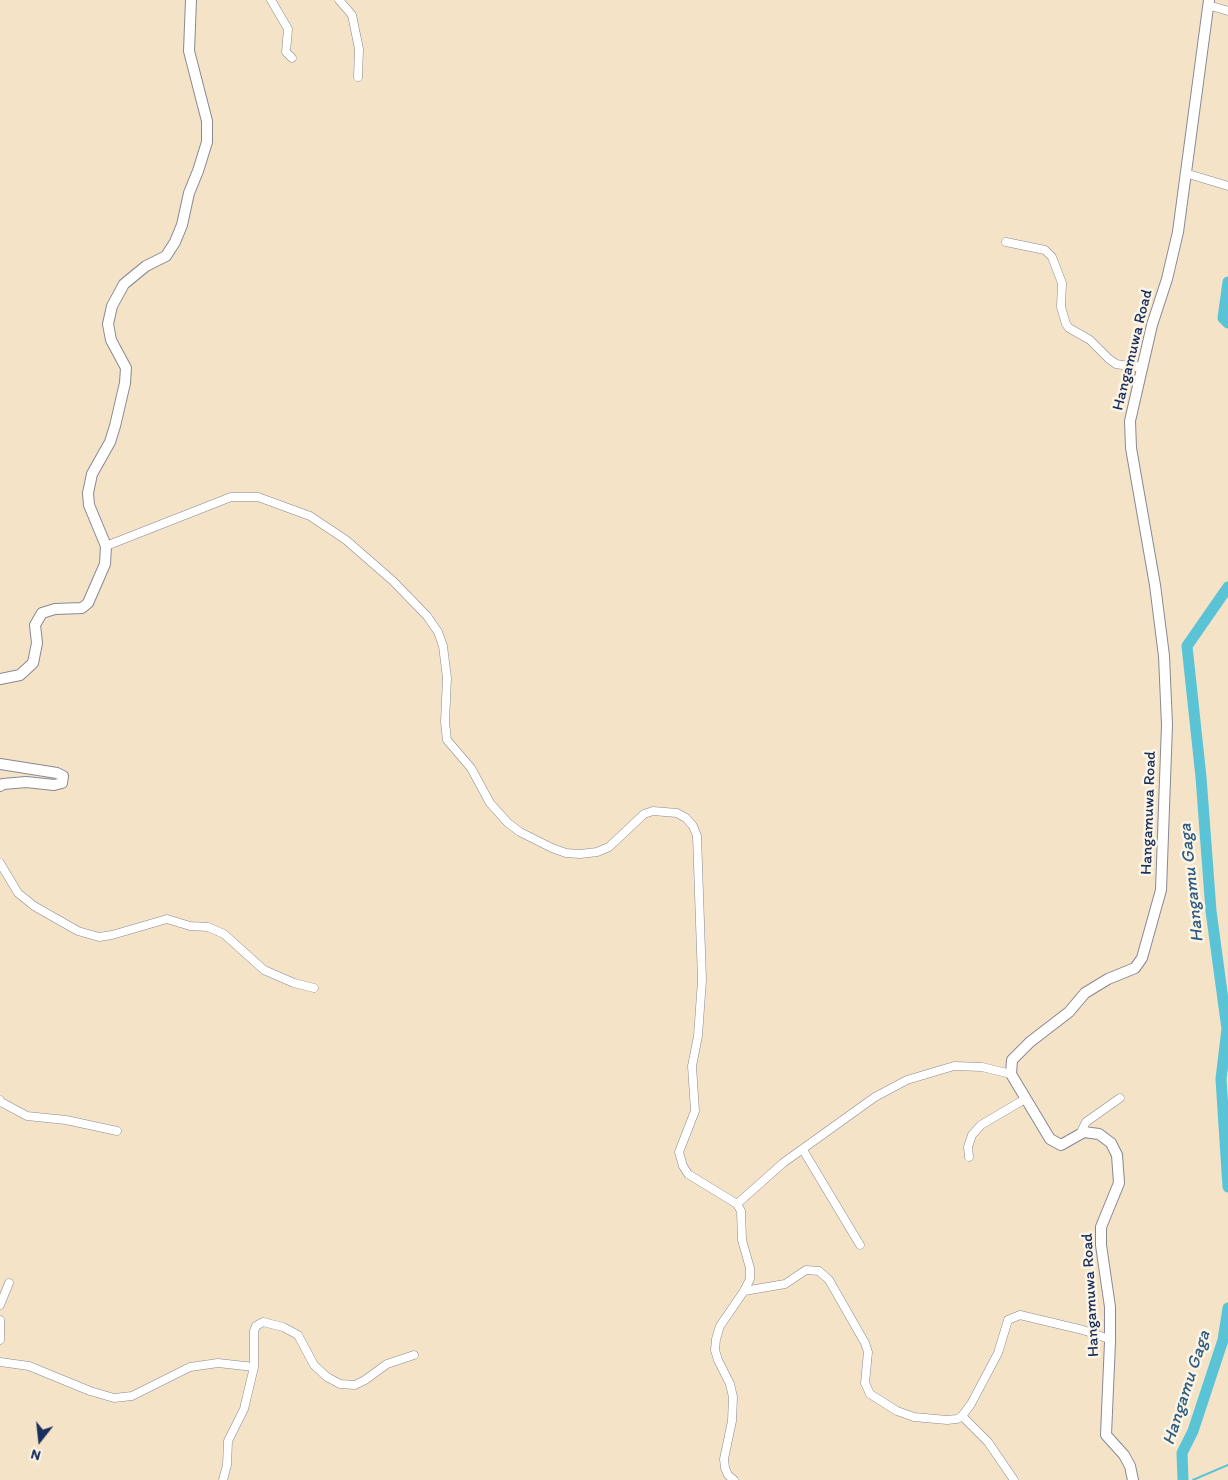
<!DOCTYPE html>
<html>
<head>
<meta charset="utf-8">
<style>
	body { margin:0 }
	#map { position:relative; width:1228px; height:1480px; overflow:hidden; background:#f5e3c8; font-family:Itim,sans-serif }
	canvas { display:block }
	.north { position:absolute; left:15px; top:1415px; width:50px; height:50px; -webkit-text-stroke:4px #fcf5e5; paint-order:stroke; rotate:196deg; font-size:14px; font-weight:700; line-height:20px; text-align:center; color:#1b2f5e }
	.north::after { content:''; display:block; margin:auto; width:18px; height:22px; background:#1b2f5e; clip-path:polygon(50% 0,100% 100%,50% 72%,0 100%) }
</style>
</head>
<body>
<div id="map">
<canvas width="1228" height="1480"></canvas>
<div class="north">N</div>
</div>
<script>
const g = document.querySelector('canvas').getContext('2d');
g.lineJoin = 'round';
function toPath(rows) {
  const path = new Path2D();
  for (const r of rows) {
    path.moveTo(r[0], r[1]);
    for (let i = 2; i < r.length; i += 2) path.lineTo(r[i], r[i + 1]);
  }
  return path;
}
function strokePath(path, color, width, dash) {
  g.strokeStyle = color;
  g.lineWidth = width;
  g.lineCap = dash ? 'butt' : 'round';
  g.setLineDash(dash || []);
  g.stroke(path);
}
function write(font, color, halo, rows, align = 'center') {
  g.font = font + ' Itim,sans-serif';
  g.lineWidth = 5;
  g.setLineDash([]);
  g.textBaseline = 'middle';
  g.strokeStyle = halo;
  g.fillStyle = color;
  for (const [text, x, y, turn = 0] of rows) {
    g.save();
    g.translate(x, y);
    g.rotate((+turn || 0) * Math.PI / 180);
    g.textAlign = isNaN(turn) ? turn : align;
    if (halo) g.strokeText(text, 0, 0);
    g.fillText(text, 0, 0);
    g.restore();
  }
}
strokePath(toPath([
	[1193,1480,1228,1465]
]), '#5ac4d6', 2);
strokePath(toPath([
	[1228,282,1223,318,1228,323],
	[1228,587,1187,646,1201,777,1211,911,1227,1029,1221,1079,1228,1187],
	[1183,1480,1182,1453,1193,1431,1223,1340,1228,1308]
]), '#5ac4d6', 11);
const minor = toPath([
	[271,0,288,29,286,52,292,58],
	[339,0,352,15,359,49,358,77],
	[1208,5,1228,11],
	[1185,173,1228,186],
	[1006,242,1045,250,1052,257,1062,283,1061,307,1066,324,1069,328,1090,340,1109,359,1116,364,1135,367,1143,365],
	[106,546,231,497,258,497,310,516,346,540,393,581,427,616,438,632,443,646,447,678,445,722,447,740,471,768,490,803,508,823,520,832,552,848,566,853,580,854,597,852,609,847,644,814,653,811,677,813,686,818,693,826,697,836,702,980,698,1036,692,1066,695,1111,679,1152,683,1166,688,1174,737,1204,741,1211,742,1240,750,1268,750,1279,744,1291,720,1326,716,1339,715,1350,718,1360,730,1384,733,1397,732,1421,724,1459,725,1468,728,1475,734,1480],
	[0,863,18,893,34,906,78,931,99,937,112,935,167,919,190,926,208,927,224,934,264,970,294,983,314,988],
	[0,1100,1,1102,27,1116,66,1120,117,1131],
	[1080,1134,1086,1122,1120,1098],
	[803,1150,860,1245],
	[969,1157,968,1147,972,1135,981,1125,1025,1099],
	[737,1204,783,1163,875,1097,907,1080,954,1066,982,1067,1011,1074],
	[744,1291,785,1284,806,1270,819,1271,829,1280,865,1343,868,1352,865,1383,870,1394,897,1411,914,1417,947,1420,957,1419,962,1416,971,1404,998,1353,1008,1320,1020,1315,1083,1330,1109,1339,1110,1342],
	[0,1305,9,1283],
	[0,1320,0,1340],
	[0,1362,29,1366,90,1391,114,1398,132,1396,190,1367,218,1363,254,1367],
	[962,1416,988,1442,1014,1480],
	[223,1480,227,1465,228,1441,244,1409,254,1367,254,1331,256,1326,263,1322,283,1327,298,1335,314,1365,327,1377,340,1384,355,1385,365,1380,387,1364,414,1355]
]);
const tertiary = toPath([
	[0,679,20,675,33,663,37,643,35,625,42,613,55,609,82,608,88,603,105,564,106,546,89,505,88,493,92,474,110,442,115,426,125,383,126,368,111,340,108,324,112,306,124,284,146,266,166,256,175,242,182,225,189,193,198,171,207,142,207,121,189,51,191,0],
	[0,764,57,773,63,776,62,783,54,785,26,782,3,784,0,786],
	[1133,1480,1130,1466,1124,1455,1106,1435,1110,1342,1110,1307,1101,1245,1101,1227,1119,1183,1117,1155,1111,1143,1099,1134,1084,1132,1061,1145,1050,1139,1011,1074,1012,1060,1030,1042,1069,1012,1085,993,1108,979,1135,968,1142,958,1161,890,1167,725,1164,656,1155,585,1131,448,1130,421,1152,325,1167,279,1178,232,1209,0]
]);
strokePath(minor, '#888993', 9);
strokePath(tertiary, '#888993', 12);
strokePath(minor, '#fff', 8);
strokePath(tertiary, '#fff', 10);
write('16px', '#1b2f5e', '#fcf5e5', [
	["Hangamuwa Road",1133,350,-76],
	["Hangamuwa Road",1149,813,-88],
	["Hangamuwa Road",1091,1295,-93]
]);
write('italic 18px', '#2e5c82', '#fcf5e5', [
	["Hangamu Gaga",1192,883,-96],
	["Hangamu Gaga",1187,1388,-72]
]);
</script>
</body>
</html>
